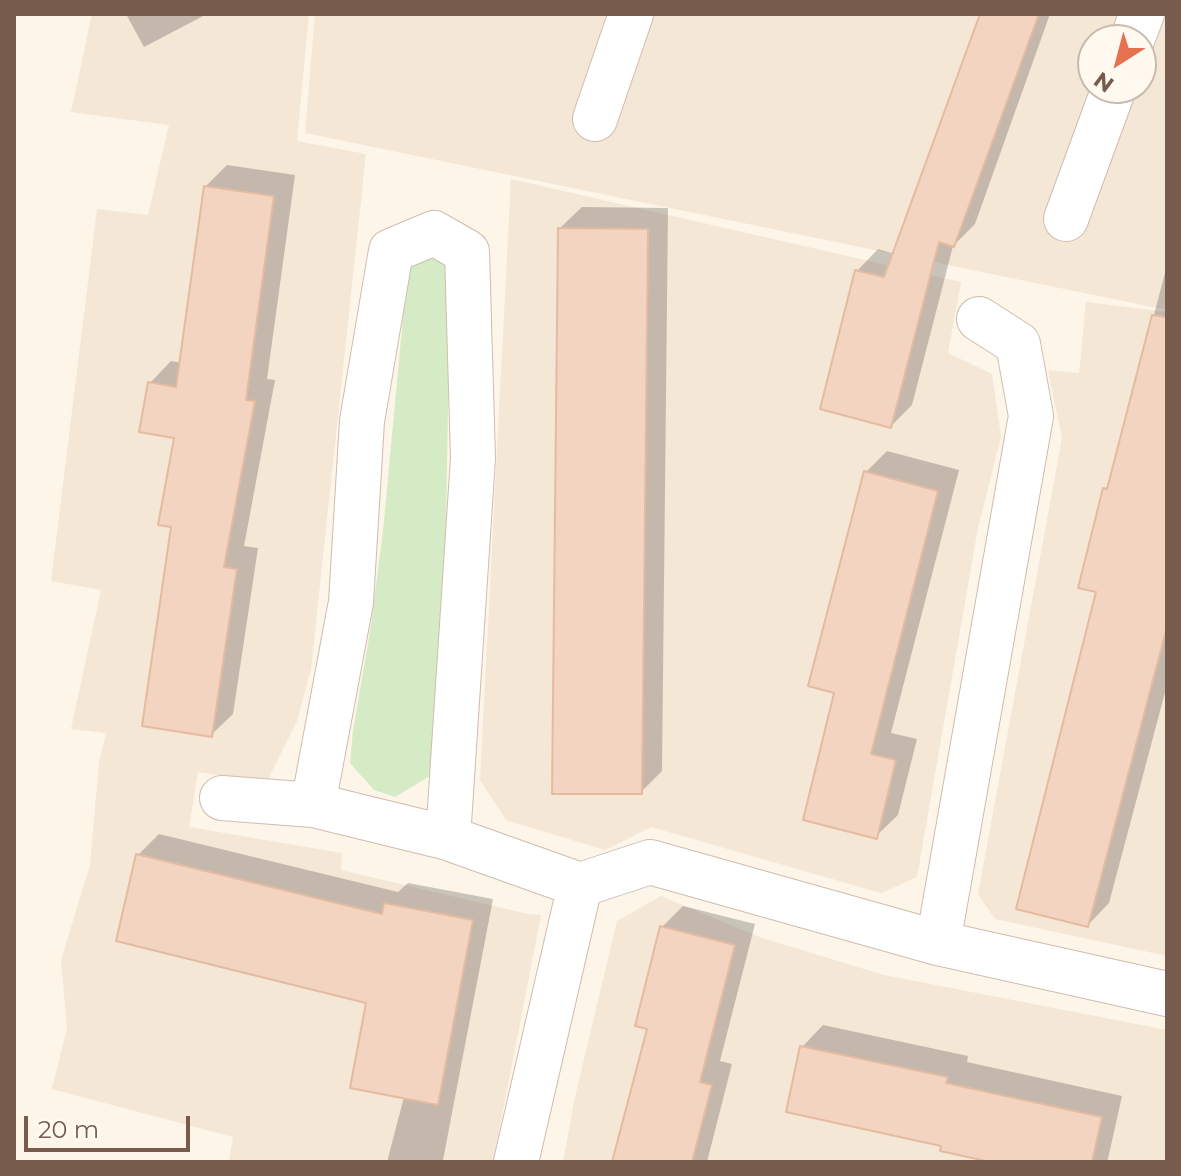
<!DOCTYPE html>
<html>
<head>
<meta charset="utf-8">
<style>
	body { margin:0 }
	#map { position:relative; width:1181px; height:1176px; overflow:hidden; background:#fcf5e8; font-family:Montserrat,sans-serif }
	canvas { display:block }
	.frame { position:absolute; inset:0; border:16px solid #775b4c; pointer-events:none }
	.north { position:absolute; left:1077px; top:24px; width:80px; height:80px; box-sizing:border-box; background:#fff9ef; border:2px solid #c9baae; border-radius:50%; rotate:216deg; font-size:22px; font-weight:700; line-height:32px; text-align:center; color:#775b4c }
	.north::after { content:''; display:block; margin:auto; width:28px; height:36px; background:#e5714e; clip-path:polygon(50% 0,100% 100%,50% 72%,0 100%) }
	.scale { position:absolute; left:24px; top:1116px; width:166px; height:36px; box-sizing:border-box; border:4px solid #775b4c; border-top:0; padding-left:10px; font-size:24px; line-height:28px; white-space:nowrap; color:#775b4c; -webkit-text-stroke:6px #fff9ef; paint-order:stroke }
</style>
</head>
<body>
<div id="map">
<canvas width="1181" height="1176"></canvas>
<div class="frame"></div>
<div class="north">N</div>
<div class="scale">20 m</div>
</div>
<script>
const g = document.querySelector('canvas').getContext('2d');
g.lineJoin = 'round';
function fillPath(path, color) {
  g.fillStyle = color;
  g.fill(path, 'evenodd');
}
function toPath(rows) {
  const path = new Path2D();
  for (const r of rows) {
    path.moveTo(r[0], r[1]);
    for (let i = 2; i < r.length; i += 2) path.lineTo(r[i], r[i + 1]);
  }
  return path;
}
function strokePath(path, color, width, dash) {
  g.strokeStyle = color;
  g.lineWidth = width;
  g.lineCap = dash ? 'butt' : 'round';
  g.setLineDash(dash || []);
  g.stroke(path);
}
fillPath(toPath([
	[92,14,309,14,297,141,366,154,311,669,297,721,266,783,198,772,189,827,342,853,341,870,528,914,541,915,493,1162,229,1162,233,1137,52,1089,67,1028,61,960,90,865,99,763,106,733,71,729,101,590,51,581,97,209,148,215,169,125,71,112],
	[315,14,1167,14,1167,310,305,133],
	[1093,40,1141,40,1141,88,1093,88],
	[511,179,961,282,948,353,992,374,1001,437,978,528,917,877,881,893,651,827,605,850,506,820,480,780],
	[1086,302,1167,312,1167,956,995,919,978,894,1062,438,1048,370,1079,373],
	[661,896,762,938,884,975,1167,1030,1167,1162,563,1162,575,1097,617,921]
]), '#f4e7d6');
fillPath(toPath([
	[437,253,456,282,449,347,446,526,430,776,395,797,374,790,350,763,353,730,370,632,383,531,408,264]
]), '#d5ebc6');
fillPath(toPath([
	[126,14,207,14,144,47],
	[983,14,1050,14,975,224,953,246,912,405,891,426,857,271,878,249,895,254],
	[227,165,295,175,267,379,275,380,244,546,258,548,233,714,211,735,174,525,176,437,150,383,171,361,182,363,206,186],
	[582,207,668,208,662,771,641,792,560,228],
	[1167,265,1167,685,1109,903,1088,925,1098,591,1105,489,1110,483],
	[887,451,959,470,891,733,917,739,898,815,876,836,837,691,866,472],
	[159,834,398,892,408,883,493,899,443,1160,452,1162,387,1162,404,1097,368,1001,138,855],
	[683,906,755,924,720,1061,732,1064,707,1162,615,1162,649,1027,662,927],
	[823,1025,968,1056,967,1062,1122,1096,1108,1159,1106,1162,1001,1162,943,1144,802,1047]
]), '#0003');
const building = toPath([
	[980,14,1039,14,954,247,939,242,891,428,820,409,855,270,884,277,980,14],
	[204,186,274,196,246,400,255,401,224,567,237,569,212,737,142,726,171,527,158,525,174,438,139,432,148,382,176,387,204,186],
	[558,228,648,229,642,794,552,794,558,228],
	[1152,315,1167,317,1167,627,1088,927,1016,909,1096,592,1078,588,1103,488,1107,489,1152,315],
	[864,471,938,491,871,754,896,760,877,839,803,820,834,693,808,686,864,471],
	[136,854,382,914,384,903,473,920,438,1105,350,1088,366,1003,116,941,136,854],
	[660,926,735,945,700,1082,712,1085,692,1162,612,1162,647,1029,635,1026,660,926],
	[800,1046,948,1077,946,1083,1102,1117,1092,1162,991,1162,940,1151,941,1146,786,1112,800,1046]
]);
fillPath(building, '#f2d4c0');
strokePath(building, '#e4bba0', 2);
const street = toPath([
	[1132,40,1142,14],
	[595,119,631,14],
	[1066,219,1114,88],
	[222,798,313,805,448,838,580,885],
	[313,805,351,602,362,421,391,251,434,233,467,252,473,458,448,838],
	[938,943,1031,416,1018,344,979,319],
	[516,1162,580,885,650,862,938,943,1167,994]
]);
strokePath(street, '#cfbdae', 46);
strokePath(street, '#fff', 44);
</script>
</body>
</html>
